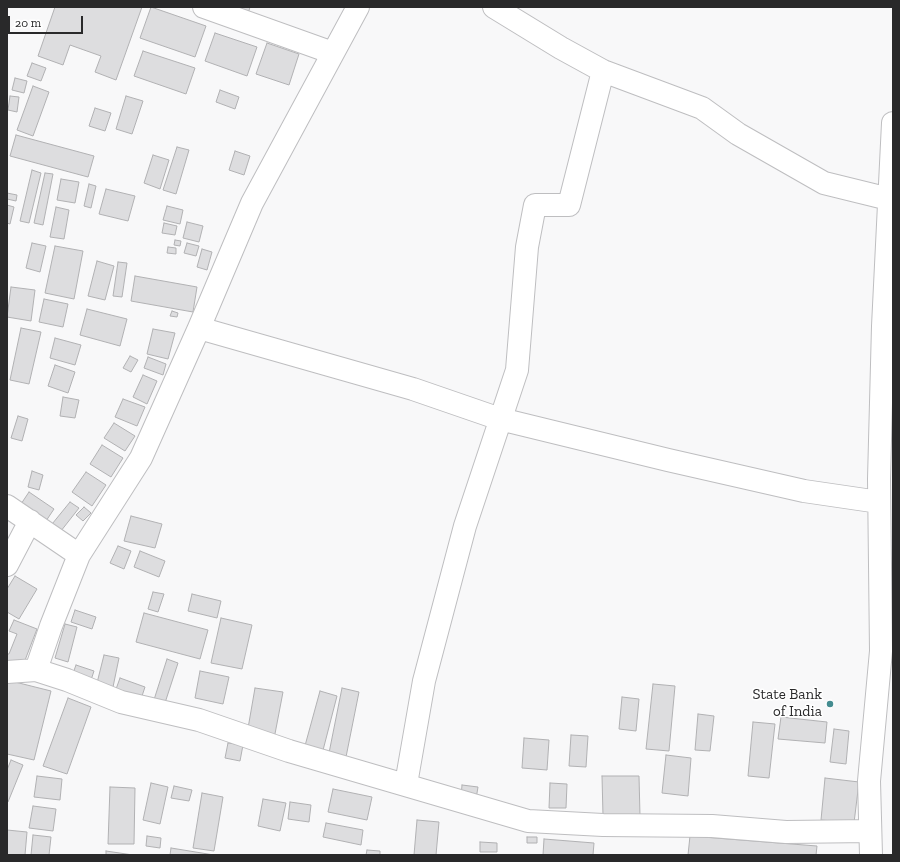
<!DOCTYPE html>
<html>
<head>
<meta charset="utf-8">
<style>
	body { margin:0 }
	#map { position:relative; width:900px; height:862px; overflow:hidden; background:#f8f8f9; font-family:"Zilla Slab",serif }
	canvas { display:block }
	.frame { position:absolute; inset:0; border:8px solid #29292a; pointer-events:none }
	.scale { position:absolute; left:8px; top:16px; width:75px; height:18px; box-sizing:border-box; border:2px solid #29292a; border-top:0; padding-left:5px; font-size:12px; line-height:14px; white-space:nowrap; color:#29292a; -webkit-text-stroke:3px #fff; paint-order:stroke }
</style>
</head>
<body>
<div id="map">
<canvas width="900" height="862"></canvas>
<div class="frame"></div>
<div class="scale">20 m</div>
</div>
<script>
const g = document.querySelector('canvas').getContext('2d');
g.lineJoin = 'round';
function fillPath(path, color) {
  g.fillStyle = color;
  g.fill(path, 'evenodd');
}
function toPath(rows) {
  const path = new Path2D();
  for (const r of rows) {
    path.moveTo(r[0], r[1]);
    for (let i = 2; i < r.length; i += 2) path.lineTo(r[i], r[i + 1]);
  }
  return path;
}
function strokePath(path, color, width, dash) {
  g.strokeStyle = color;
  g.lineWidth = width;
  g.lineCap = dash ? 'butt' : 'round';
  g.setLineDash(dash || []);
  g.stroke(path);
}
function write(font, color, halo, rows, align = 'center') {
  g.font = font + ' "Zilla Slab",serif';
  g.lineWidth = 3;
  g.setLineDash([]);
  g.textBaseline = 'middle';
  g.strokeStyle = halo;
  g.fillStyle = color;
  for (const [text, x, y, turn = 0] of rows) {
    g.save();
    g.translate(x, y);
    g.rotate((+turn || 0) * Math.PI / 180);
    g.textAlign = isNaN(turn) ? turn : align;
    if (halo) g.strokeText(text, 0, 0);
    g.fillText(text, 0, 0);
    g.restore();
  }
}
const building = toPath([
	[55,7,142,7,116,80,95,72,101,56,70,45,63,65,38,56,55,7],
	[151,7,206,26,195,57,140,38,151,7],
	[225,7,250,7,248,14,225,7],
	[215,33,257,47,247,76,205,61,215,33],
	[267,43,299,54,289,85,256,74,267,43],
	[143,51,195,68,186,94,134,76,143,51],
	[32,63,46,68,41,81,27,76,32,63],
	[15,78,27,81,24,93,12,90,15,78],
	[33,86,49,92,33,136,17,130,33,86],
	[220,90,239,97,235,109,216,102,220,90],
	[10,96,19,97,17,112,8,110,10,96],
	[126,96,143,101,132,134,116,129,126,96],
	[95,108,111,113,105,131,89,126,95,108],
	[16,135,94,156,88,177,10,156,16,135],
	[177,147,189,150,176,194,163,190,177,147],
	[235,151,250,156,244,175,229,170,235,151],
	[153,155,169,160,160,189,144,183,153,155],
	[32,170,41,173,29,223,20,221,32,170],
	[45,173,53,174,43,225,34,223,45,173],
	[61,179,79,182,75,203,57,200,61,179],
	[89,184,96,186,91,208,84,206,89,184],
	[106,189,135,196,128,221,99,214,106,189],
	[7,193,17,195,16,201,7,199,7,193],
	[7,205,14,207,10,224,7,223,7,205],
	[167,206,183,210,180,224,163,220,167,206],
	[56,207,69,210,64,239,50,237,56,207],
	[187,222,203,226,199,242,183,238,187,222],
	[164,223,177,226,175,235,162,233,164,223],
	[175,240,181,241,180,246,174,245,175,240],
	[32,243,46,246,40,272,26,268,32,243],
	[187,243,199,246,196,256,184,253,187,243],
	[55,246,83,251,74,299,45,293,55,246],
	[168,247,176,248,176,254,167,253,168,247],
	[202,249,212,252,207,270,197,267,202,249],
	[97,261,114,266,105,300,88,296,97,261],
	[118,262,127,263,122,297,113,296,118,262],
	[135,276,197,287,193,312,131,301,135,276],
	[11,287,35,290,31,321,7,317,11,287],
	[44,299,68,304,63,327,39,322,44,299],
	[87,309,127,319,120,346,80,335,87,309],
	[172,311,178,313,177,317,170,316,172,311],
	[21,328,41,332,29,384,10,380,21,328],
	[153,329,175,333,168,359,147,354,153,329],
	[55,338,81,345,75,365,50,358,55,338],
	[130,356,138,360,131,372,123,368,130,356],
	[148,357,166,364,163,375,144,368,148,357],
	[55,365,75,372,68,393,48,386,55,365],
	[143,375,157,381,147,404,133,397,143,375],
	[63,397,79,400,75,418,60,416,63,397],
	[123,399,145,407,137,426,115,417,123,399],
	[18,416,28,419,22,441,11,438,18,416],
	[114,423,135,436,125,451,104,438,114,423],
	[102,445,123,458,111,477,90,464,102,445],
	[32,471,43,475,39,490,28,487,32,471],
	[86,472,106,485,92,506,72,492,86,472],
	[29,492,54,509,46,521,21,504,29,492],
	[70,502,79,508,57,536,48,529,70,502],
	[84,507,91,513,83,521,76,515,84,507],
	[131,516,162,524,155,548,124,541,131,516],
	[118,546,131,551,124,569,110,563,118,546],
	[140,551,165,561,159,577,134,567,140,551],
	[15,576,37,589,19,619,7,612,7,589,15,576],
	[153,592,164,594,158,612,148,609,153,592],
	[192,594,221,601,217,618,188,611,192,594],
	[75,610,96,617,92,629,71,622,75,610],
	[144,613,208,630,200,659,136,642,144,613],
	[221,618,252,625,242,669,211,663,221,618],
	[14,620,37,629,22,668,7,662,7,654,9,654,17,634,9,631,14,620],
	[65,624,77,627,68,662,55,658,65,624],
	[104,655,119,658,113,687,97,683,104,655],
	[167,659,178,663,163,709,152,706,167,659],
	[76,665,94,671,90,683,72,676,76,665],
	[200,671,229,677,223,704,195,698,200,671],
	[120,678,145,687,140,702,115,692,120,678],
	[7,680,51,691,34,760,7,754,7,680],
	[653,684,675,686,669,751,646,749,653,684],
	[255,688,283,692,274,739,247,734,255,688],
	[342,688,359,692,345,762,328,758,342,688],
	[320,691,337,696,321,758,303,753,320,691],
	[622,697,639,699,636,731,619,729,622,697],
	[68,698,91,707,67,774,43,766,68,698],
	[698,714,714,716,710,751,695,750,698,714],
	[781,717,827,722,825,743,778,739,781,717],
	[753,722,775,724,769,778,748,776,753,722],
	[834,729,849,731,846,764,830,762,834,729],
	[571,735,588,736,586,767,569,766,571,735],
	[524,738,549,740,547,770,522,768,524,738],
	[228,743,243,745,240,761,225,758,228,743],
	[666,755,691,758,688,796,662,793,666,755],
	[11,760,23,765,8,802,7,801,7,770,11,760],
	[37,776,62,779,60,800,34,797,37,776],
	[602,776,639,776,640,816,603,816,602,776],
	[825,778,859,782,854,823,821,820,825,778],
	[151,783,168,787,160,824,143,820,151,783],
	[550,783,567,784,566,808,549,808,550,783],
	[462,785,478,787,476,799,461,797,462,785],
	[174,786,192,790,189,801,171,798,174,786],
	[110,787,135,788,134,844,108,844,110,787],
	[333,789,372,797,367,820,328,812,333,789],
	[202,793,223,797,214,851,193,848,202,793],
	[263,799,286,803,280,831,258,826,263,799],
	[290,802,311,805,309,822,288,819,290,802],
	[33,806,56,809,53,831,29,828,33,806],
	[417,820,439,822,436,855,414,855,417,820],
	[326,823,363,830,361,845,323,837,326,823],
	[7,830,27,832,25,855,7,855,7,830],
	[33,835,51,837,49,855,31,855,33,835],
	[147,836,161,838,160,848,146,846,147,836],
	[690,836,817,846,816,855,688,855,690,836],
	[527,837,537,837,537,843,527,843,527,837],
	[544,839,594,843,593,855,543,855,544,839],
	[480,842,497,843,497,852,480,852,480,842],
	[171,848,214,855,170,855,171,848],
	[367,850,380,851,380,855,366,855,367,850],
	[106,851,133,855,106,855,106,851]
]);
fillPath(building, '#dddddf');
strokePath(building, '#b1b1b3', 1);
const street = toPath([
	[204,7,333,53],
	[494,7,561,48,603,71,702,108,738,134,824,183,889,199],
	[199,328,413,389,500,419,668,460,804,491,879,502],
	[7,506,79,555,141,458,199,328,252,203,358,7],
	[79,555,51,626,36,670,67,680,121,702,199,720,289,751,528,821,603,825,712,826,786,832,870,831],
	[7,565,30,521],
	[7,672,36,670],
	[406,784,424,681,465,526,517,370,527,247,535,205,569,205,603,71],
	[871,855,869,781,881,651,879,479,883,326,893,123]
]);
strokePath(street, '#bebec0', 24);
strokePath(street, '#fff', 22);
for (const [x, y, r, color] of [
	[830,704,4,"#448c90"]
]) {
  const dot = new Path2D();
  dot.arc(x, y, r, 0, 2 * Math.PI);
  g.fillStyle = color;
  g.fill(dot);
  strokePath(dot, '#fff', 1.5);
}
write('15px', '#29292a', '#fff', [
	["State Bank",822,695],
	["of India",822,712]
], 'right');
</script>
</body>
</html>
